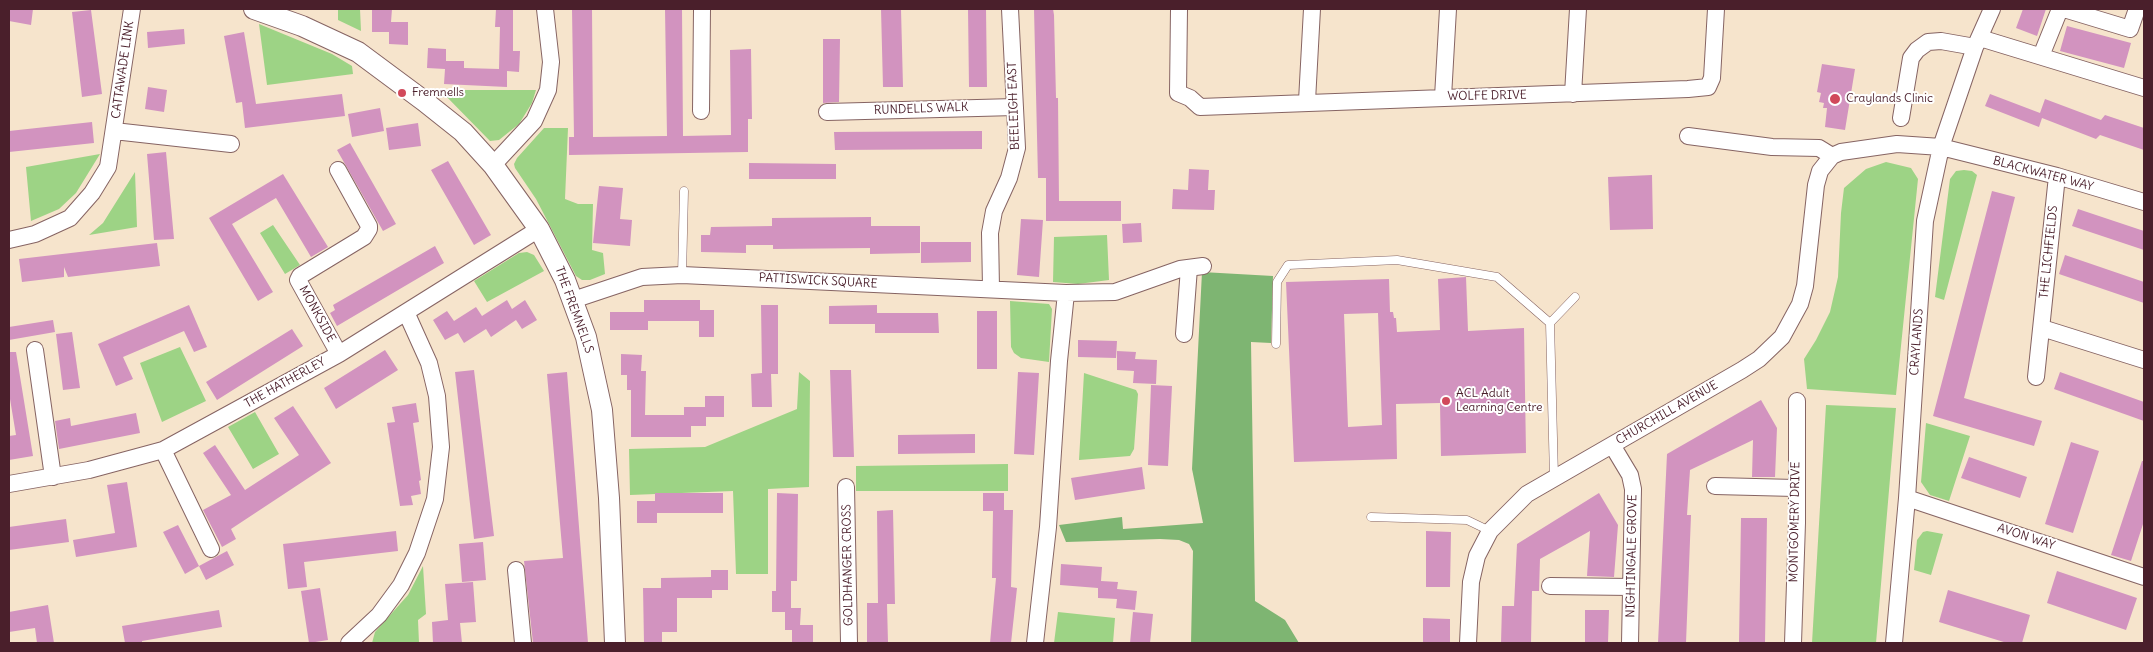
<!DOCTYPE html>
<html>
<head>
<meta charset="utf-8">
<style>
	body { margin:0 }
	#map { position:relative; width:2153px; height:652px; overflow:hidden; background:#f6e4cc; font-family:Delius,sans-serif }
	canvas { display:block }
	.frame { position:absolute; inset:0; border:10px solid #4a1f2b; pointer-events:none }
</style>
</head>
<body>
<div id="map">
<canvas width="2153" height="652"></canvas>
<div class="frame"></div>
</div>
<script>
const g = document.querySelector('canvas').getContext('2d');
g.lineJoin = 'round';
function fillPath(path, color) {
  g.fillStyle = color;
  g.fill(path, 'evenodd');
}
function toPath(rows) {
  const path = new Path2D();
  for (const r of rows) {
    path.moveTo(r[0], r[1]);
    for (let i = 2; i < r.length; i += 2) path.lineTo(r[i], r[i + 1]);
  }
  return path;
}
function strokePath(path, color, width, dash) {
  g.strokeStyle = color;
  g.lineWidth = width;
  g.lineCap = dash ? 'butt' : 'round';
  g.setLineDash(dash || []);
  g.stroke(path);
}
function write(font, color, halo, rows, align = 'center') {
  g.font = font + ' Delius,sans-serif';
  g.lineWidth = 4;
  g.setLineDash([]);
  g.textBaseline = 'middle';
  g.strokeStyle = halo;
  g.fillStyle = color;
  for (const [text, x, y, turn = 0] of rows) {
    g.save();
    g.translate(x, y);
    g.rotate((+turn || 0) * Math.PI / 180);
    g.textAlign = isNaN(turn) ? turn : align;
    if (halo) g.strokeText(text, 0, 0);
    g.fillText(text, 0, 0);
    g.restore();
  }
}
fillPath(toPath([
	[338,9,360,9,361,31,338,20],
	[259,24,332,54,352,66,353,74,267,85],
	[440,90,536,90,532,103,519,124,499,140,490,141],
	[544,128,568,128,565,199,578,204,593,204,592,250,603,253,605,274,590,280,582,280,576,276,536,199,515,168,514,164,517,158],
	[100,154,76,193,59,209,31,221,26,167],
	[1886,162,1911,168,1918,179,1896,395,1807,389,1804,359,1816,340,1830,312,1838,277,1841,213,1844,188,1866,169],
	[1964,170,1972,171,1977,175,1944,300,1935,297,1950,179,1956,171],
	[135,172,137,227,89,235,103,223],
	[273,225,300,265,285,274,260,233],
	[1107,235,1109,280,1078,284,1053,282,1054,237],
	[527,252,534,255,544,271,487,302,474,281,519,253],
	[1010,301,1049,304,1052,309,1049,362,1021,358,1014,353,1011,347],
	[180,347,206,401,162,422,140,363],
	[799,372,810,381,809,487,768,489,768,574,736,574,733,491,630,495,629,449,705,447,797,409],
	[1084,373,1136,390,1138,394,1134,449,1130,456,1079,460],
	[1826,405,1896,408,1876,643,1812,643],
	[255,412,279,454,253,469,228,427],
	[1926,423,1970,436,1949,501,1930,495,1921,482],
	[1008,464,1008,491,856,491,856,466],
	[1927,531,1943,534,1931,575,1914,570,1917,540,1923,532],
	[423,566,426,614,418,620,419,643,372,643,375,632,408,595],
	[1058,612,1115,618,1113,643,1054,643]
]), '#9dd385');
fillPath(toPath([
	[1202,272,1273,276,1271,343,1251,342,1255,601,1285,620,1299,643,1191,643,1193,551,1189,544,1179,540,1160,539,1066,542,1059,525,1122,517,1123,529,1203,523,1192,469]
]), '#7eb572');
fillPath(toPath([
	[9,9,33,9,31,25,9,21],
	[372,9,392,9,391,22,408,22,408,45,389,44,389,32,372,32],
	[496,9,513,9,513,51,520,51,519,72,507,71,507,87,444,84,445,69,427,68,428,48,446,49,446,61,464,61,464,68,499,69,500,27,495,27],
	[572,9,592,9,593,137,667,136,665,9,682,9,683,136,731,135,730,50,751,49,752,119,748,119,748,152,569,155,569,137,574,137],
	[881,9,901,9,903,87,883,87],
	[968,9,986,9,987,87,969,87],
	[1034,9,1053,9,1054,15,1056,98,1058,98,1059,201,1121,201,1121,221,1046,221,1046,178,1038,178],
	[2023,9,2046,9,2037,36,2016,28],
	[91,10,102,94,82,97,72,12],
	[2067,26,2131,43,2124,68,2060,51],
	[184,29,185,44,148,48,147,32],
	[244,32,256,104,342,94,345,116,245,128,242,102,236,103,224,36],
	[823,39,840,39,839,102,823,103],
	[1822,64,1855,69,1845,130,1825,127,1827,108,1823,108,1824,103,1819,102,1821,93,1817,92],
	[148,87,167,90,164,112,145,109],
	[1990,94,2040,113,2045,99,2101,120,2105,115,2144,128,2144,150,2100,135,2096,139,2042,118,2039,127,1985,106],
	[380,108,384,131,352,137,348,114],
	[92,122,94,143,9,152,9,131],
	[418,123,421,146,389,150,386,128],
	[982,131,982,149,835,150,834,132],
	[350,143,396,224,383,231,337,150],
	[166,152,174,239,154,240,147,154],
	[448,161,491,235,474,245,431,170],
	[749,163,836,164,836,179,749,179],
	[1189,169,1209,170,1208,190,1215,190,1214,210,1172,209,1173,189,1188,190],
	[283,174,328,247,311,257,276,198,232,224,273,292,258,301,209,218],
	[1652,175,1653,229,1610,230,1608,177],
	[599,186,623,188,620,219,632,220,630,246,593,243],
	[1992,191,2015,197,1964,398,2042,421,2034,446,1933,416],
	[2078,209,2144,231,2144,250,2072,226],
	[871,217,871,226,920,226,920,253,870,254,870,248,773,249,773,245,746,245,746,253,701,252,701,235,710,235,711,227,772,226,772,218],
	[1021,219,1043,220,1039,277,1017,275],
	[1141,223,1142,242,1123,243,1122,224],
	[921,242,971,242,971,262,921,263],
	[157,243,160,266,68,277,64,267,64,277,22,282,19,259],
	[435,246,444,263,337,326,330,313,335,310,333,305],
	[2065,255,2144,282,2144,303,2059,274],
	[1466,277,1468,331,1524,328,1526,453,1441,456,1440,403,1396,404,1397,459,1294,462,1286,282,1389,279,1390,312,1393,312,1394,318,1396,318,1397,332,1440,330,1438,279],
	[1378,313,1382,425,1348,427,1344,314],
	[507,300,512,309,525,300,537,320,522,329,516,320,491,337,486,329,464,343,458,333,445,340,433,320,447,311,454,321,476,307,482,316],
	[644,300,700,300,700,310,714,310,714,337,699,337,699,321,648,321,648,330,610,330,610,312,644,312],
	[189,305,207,347,194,352,184,331,123,357,133,379,116,386,98,344],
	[761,305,778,305,778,374,771,374,772,407,752,407,751,374,762,373],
	[877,305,877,313,938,313,939,333,875,333,875,324,829,324,829,306],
	[977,311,997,311,997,369,977,369],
	[53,320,55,332,9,340,9,327],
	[292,329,303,346,217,400,206,382],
	[72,332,80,388,63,390,56,334],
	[1078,340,1117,341,1116,358,1078,357],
	[385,350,398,370,336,409,324,388],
	[1117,351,1136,352,1135,359,1157,360,1156,384,1133,383,1134,371,1117,370],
	[9,352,16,352,33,456,9,460,9,436,16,435,9,393],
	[621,354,642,355,641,371,646,371,645,415,684,415,684,407,705,407,705,396,724,396,724,417,706,417,706,426,691,426,691,437,631,437,631,390,627,390,627,375,621,375],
	[474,370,494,536,474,539,455,372],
	[830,370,851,370,854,457,833,457],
	[567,372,588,643,533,643,524,561,563,558,547,374],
	[1018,372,1039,373,1034,455,1014,454],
	[2060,372,2144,402,2144,421,2054,389],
	[1151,385,1172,386,1168,466,1148,465],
	[1761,400,1777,428,1775,477,1752,477,1753,440,1690,470,1687,515,1691,515,1686,643,1658,643,1667,454],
	[416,403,419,422,413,423,421,480,419,481,421,494,411,496,413,505,400,506,387,423,395,422,392,407],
	[293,406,331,463,231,529,236,539,222,547,203,510,231,495,203,453,215,445,245,490,299,455,274,418],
	[136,413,140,433,59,449,55,421,70,418,71,426],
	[975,434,975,453,898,454,898,435],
	[2071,442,2099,451,2073,533,2045,524],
	[1969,457,2027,477,2020,498,1961,478],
	[2142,461,2144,461,2144,521,2131,561,2111,555],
	[1142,467,1145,489,1075,500,1071,478],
	[127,482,137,547,76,557,73,540,115,533,107,485],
	[655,493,723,493,723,513,657,513,657,523,637,523,637,501,655,501],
	[777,493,798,494,797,581,791,581,791,608,801,608,800,625,813,625,813,643,792,643,792,630,785,630,785,612,772,612,772,591,776,591],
	[983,493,1004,493,1004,510,1013,510,1011,587,1017,588,1011,643,990,643,996,578,992,578,993,511,983,511],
	[1599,493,1618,525,1614,577,1587,576,1590,531,1540,559,1539,591,1532,591,1531,643,1501,643,1502,606,1514,606,1517,544],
	[893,510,895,604,887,604,888,643,867,643,867,603,878,603,877,511],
	[1741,518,1767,518,1765,643,1739,643],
	[66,519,69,542,9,550,9,527],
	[178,525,199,566,185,574,163,532],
	[396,531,398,551,304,562,307,587,288,589,283,544],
	[1426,531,1451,532,1450,587,1426,587],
	[483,542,486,580,462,582,459,544],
	[227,551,234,565,206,580,199,566],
	[1061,564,1102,567,1101,581,1118,582,1117,589,1137,591,1135,610,1116,608,1117,599,1098,598,1098,588,1060,585],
	[711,570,728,570,728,590,712,590,712,598,677,598,677,632,662,632,662,643,644,643,643,588,661,588,661,578,711,577],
	[2057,571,2137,598,2126,630,2047,603],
	[473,582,476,622,460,623,462,643,433,643,432,622,448,620,445,584],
	[320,588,328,640,309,643,301,591],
	[1948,590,2030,615,2022,643,2007,643,1939,622],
	[48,605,54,643,37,643,35,628,9,632,9,612],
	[219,610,222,627,142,641,142,643,125,643,122,626],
	[1585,610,1609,610,1608,643,1585,643],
	[1133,612,1153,614,1150,643,1130,643],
	[1423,618,1450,619,1450,643,1423,643]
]), '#d293bf');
const service = toPath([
	[682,275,684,191],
	[1550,323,1575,297],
	[1276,344,1277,282,1288,265,1397,260,1497,277,1550,323,1554,477],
	[1371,517,1467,520,1490,531]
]);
const minor = toPath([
	[1179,9,1178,93,1190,98,1200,107,1688,89,1708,87,1712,78,1716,9],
	[2064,9,2130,29,2137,9],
	[1980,38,2144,88],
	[2041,56,2060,9],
	[1573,94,1578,9],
	[1443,97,1448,9],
	[1307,101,1312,9],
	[701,111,702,9],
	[827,112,1015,107],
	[1901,118,1911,58,1917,50,1928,42,1941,41,1975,47],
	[114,131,231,144],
	[1688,136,1772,147,1819,148,1832,156,1841,152,1897,144,1941,147,2057,176,2144,202],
	[493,165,534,121,548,90,551,62,545,9],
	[338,170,369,226,369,229,364,237,300,276,298,280,339,354],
	[9,240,35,234,70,218,92,193,108,167,132,9],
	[991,288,990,233,994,211,1009,178,1017,148,1010,9],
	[573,300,642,277,682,275,1066,293,1115,292,1180,269,1203,266],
	[2042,328,2144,360],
	[1184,334,1189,268],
	[35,350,53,477],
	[2036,377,2057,176],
	[1612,445,1630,475,1633,489,1630,643],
	[163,450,211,549],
	[9,484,89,470,163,450,339,354,539,229],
	[1715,486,1795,488],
	[846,487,849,643],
	[1907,498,2144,577],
	[516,570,523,643],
	[1550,586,1631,587],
	[349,643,379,615,401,585,417,553,435,499,441,447,437,396,429,363,406,312],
	[1035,643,1048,527,1059,361,1066,293],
	[1468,643,1471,582,1477,556,1490,531,1527,494,1742,370,1759,359,1782,337,1800,304,1805,286,1816,185,1820,171,1832,156],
	[1793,643,1797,523,1797,401],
	[1894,643,1907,498,1925,221,1941,147,1975,47,1992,9]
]);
const tertiary = toPath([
	[254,9,302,26,358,52,424,101,463,132,493,165,539,229,565,280,586,337,602,410,609,498,615,643]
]);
strokePath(service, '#866463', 9);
strokePath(minor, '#866463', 18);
strokePath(tertiary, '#866463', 22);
strokePath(service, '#fff', 8);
strokePath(minor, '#fff', 16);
strokePath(tertiary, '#fff', 20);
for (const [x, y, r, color] of [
	[402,93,5,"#d1495b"],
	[1835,99,6,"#d1495b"],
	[1446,401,5,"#d1495b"]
]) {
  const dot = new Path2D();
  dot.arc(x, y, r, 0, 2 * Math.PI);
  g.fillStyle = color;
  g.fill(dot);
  strokePath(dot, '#fff', 2);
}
write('12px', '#4a1f2b', '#fff', [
	["CATTAWADE LINK",123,70,-82],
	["WOLFE DRIVE",1487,96,-1],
	["BEELEIGH EAST",1014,106,-92],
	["RUNDELLS WALK",921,109,-2],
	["BLACKWATER WAY",2043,174,15],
	["THE LICHFIELDS",2049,252,-84],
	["PATTISWICK SQUARE",818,281,3],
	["THE FREMNELLS",574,310,70],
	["MONKSIDE",317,314,61],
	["CRAYLANDS",1917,342,-86],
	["THE HATHERLEY",285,383,-29],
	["CHURCHILL AVENUE",1667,413,-30],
	["MONTGOMERY DRIVE",1795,522,-89],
	["AVON WAY",2026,537,18],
	["NIGHTINGALE GROVE",1632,556,-89],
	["GOLDHANGER CROSS",848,565,-91]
]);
write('12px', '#4a1f2b', '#fff', [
	["Fremnells",412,93],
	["Craylands Clinic",1846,99],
	["ACL Adult",1456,394],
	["Learning Centre",1456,408]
], 'left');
</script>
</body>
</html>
